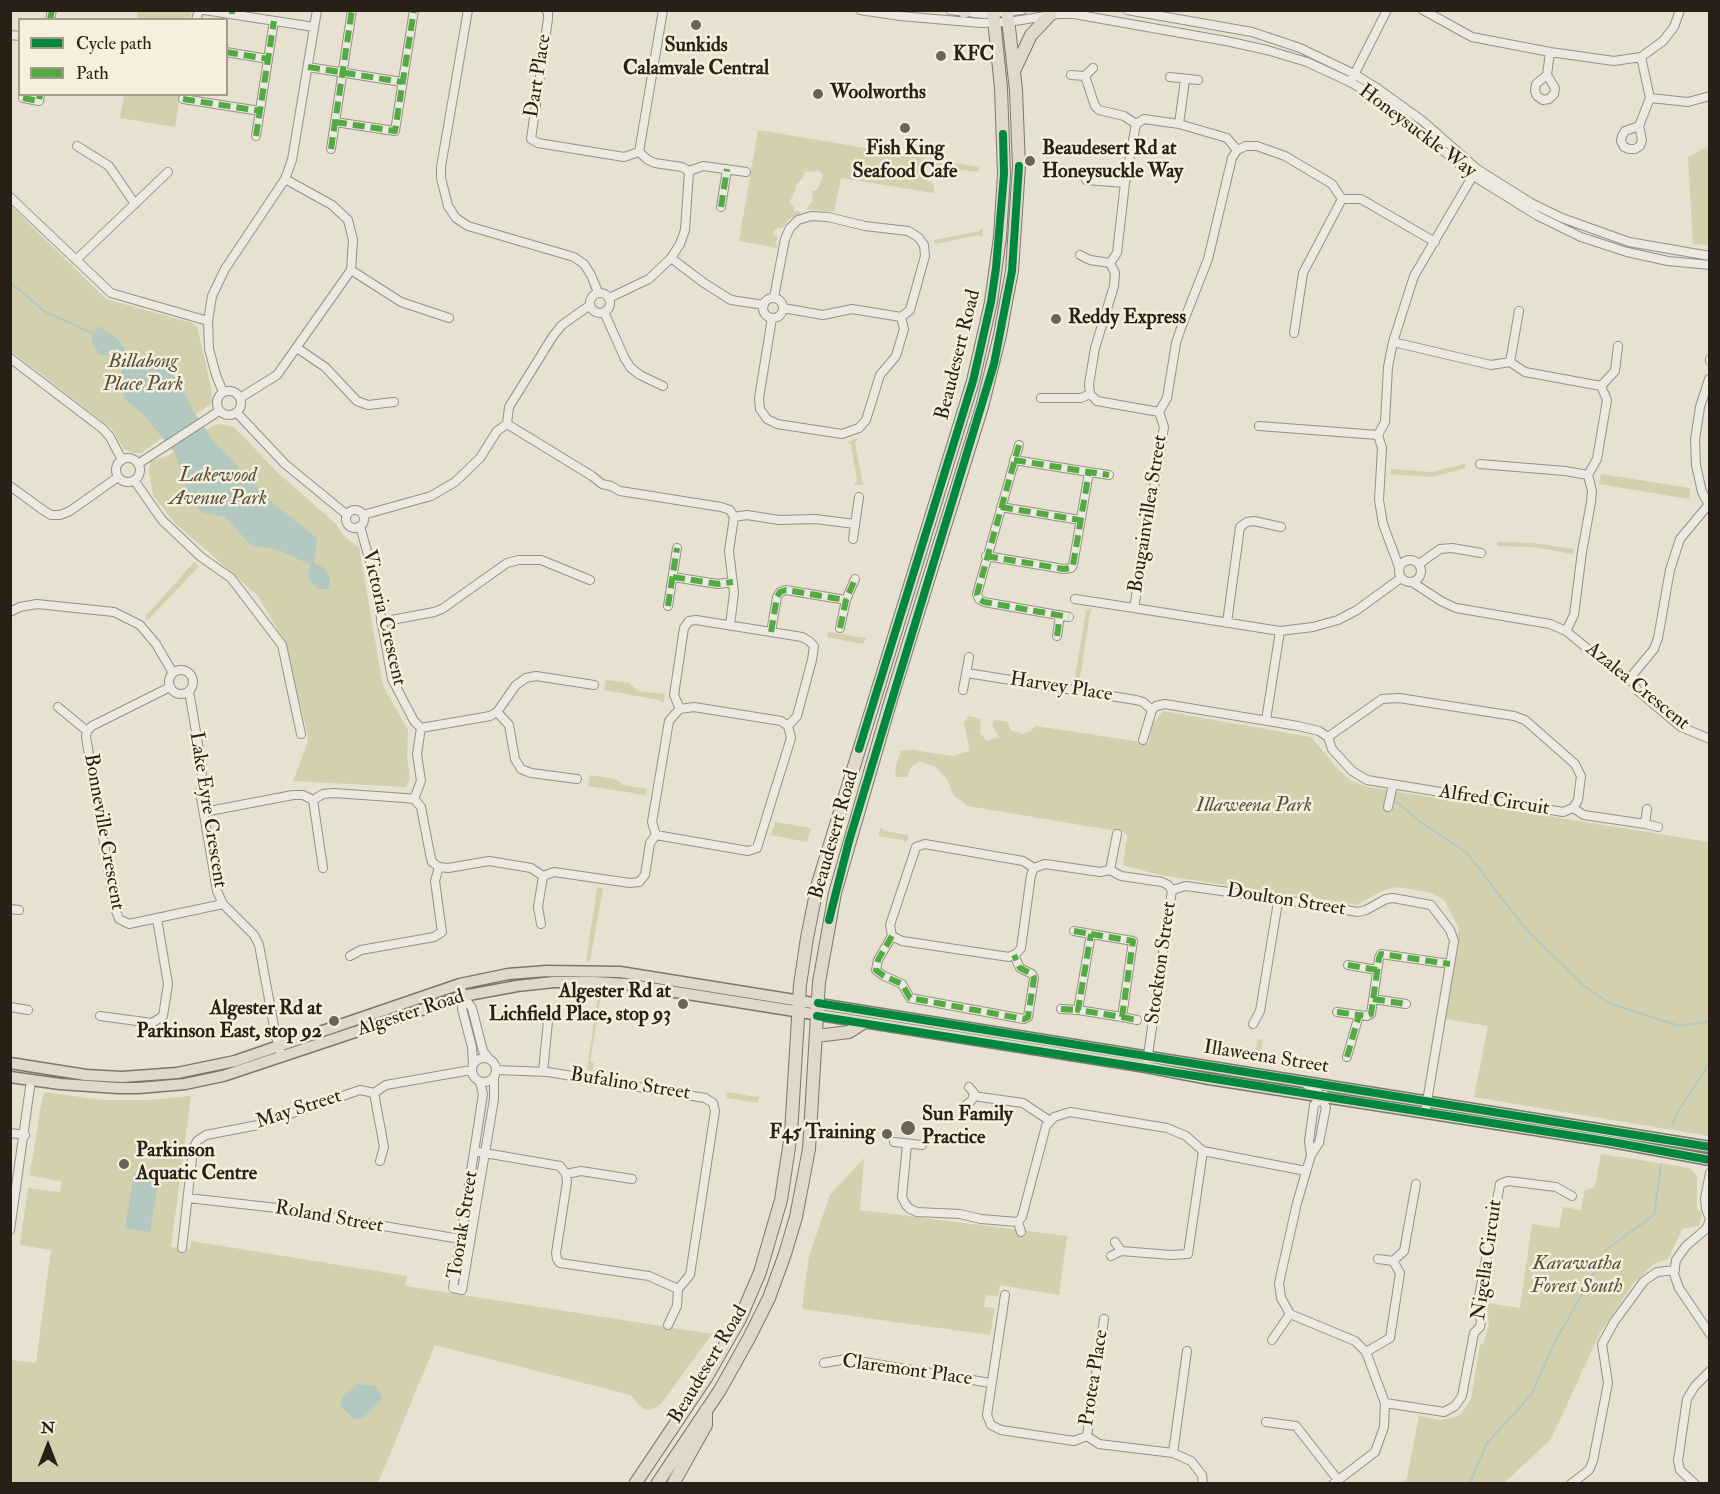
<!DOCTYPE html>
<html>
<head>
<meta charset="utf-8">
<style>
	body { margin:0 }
	#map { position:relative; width:1720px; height:1494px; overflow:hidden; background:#e6e1d0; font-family:"IM FELL Double Pica",serif }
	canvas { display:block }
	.frame { position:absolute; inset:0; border:12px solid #291f17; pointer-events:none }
	.legend { position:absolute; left:18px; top:18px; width:210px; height:78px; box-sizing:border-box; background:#f5efdb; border:2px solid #a39c8d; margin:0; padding:8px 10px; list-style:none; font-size:18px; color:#291f17 }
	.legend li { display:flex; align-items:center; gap:12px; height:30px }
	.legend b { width:30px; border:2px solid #a39c8d }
	.north { position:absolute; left:18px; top:1416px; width:60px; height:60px; -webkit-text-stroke:4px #f5efdb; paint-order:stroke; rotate:0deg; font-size:16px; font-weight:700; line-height:24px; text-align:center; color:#291f17 }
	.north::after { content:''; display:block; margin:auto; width:21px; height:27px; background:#291f17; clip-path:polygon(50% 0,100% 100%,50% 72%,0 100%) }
</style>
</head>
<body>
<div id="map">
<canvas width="1720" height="1494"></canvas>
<div class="frame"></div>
<ul class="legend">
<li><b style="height:8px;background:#00873e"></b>Cycle path</li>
<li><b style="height:8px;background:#53aa42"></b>Path</li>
</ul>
<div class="north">N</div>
</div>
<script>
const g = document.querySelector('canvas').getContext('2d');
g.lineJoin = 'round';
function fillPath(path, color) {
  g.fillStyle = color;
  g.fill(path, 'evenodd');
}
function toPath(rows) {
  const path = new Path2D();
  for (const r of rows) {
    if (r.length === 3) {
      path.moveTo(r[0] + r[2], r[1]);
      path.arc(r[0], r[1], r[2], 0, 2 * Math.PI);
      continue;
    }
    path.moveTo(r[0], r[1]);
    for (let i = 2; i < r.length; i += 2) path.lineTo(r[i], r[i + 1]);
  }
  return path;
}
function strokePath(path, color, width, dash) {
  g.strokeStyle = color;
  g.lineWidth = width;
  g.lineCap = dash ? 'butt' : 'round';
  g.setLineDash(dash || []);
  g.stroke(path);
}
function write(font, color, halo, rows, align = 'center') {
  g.font = font + ' "IM FELL Double Pica",serif';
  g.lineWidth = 5;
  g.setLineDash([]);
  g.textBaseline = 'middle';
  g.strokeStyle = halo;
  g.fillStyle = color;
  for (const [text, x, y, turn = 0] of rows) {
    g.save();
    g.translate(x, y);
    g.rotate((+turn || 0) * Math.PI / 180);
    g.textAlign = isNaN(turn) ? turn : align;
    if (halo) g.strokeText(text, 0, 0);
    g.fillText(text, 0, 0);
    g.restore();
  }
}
fillPath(toPath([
	[138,11,138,10,192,11,189,19,137,19],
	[124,95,180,95,175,127,120,118],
	[758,130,979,167,979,169,978,172,930,166,925,169,923,179,931,182,934,187,934,193,841,178,834,212,806,209,813,200,812,191,816,191,819,186,823,176,820,171,805,172,802,179,796,184,795,191,789,203,794,207,794,212,799,211,801,214,789,219,783,228,778,228,773,231,773,236,776,235,778,239,775,242,778,248,739,241],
	[1709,146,1709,245,1693,244,1688,157],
	[10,205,106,299,192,323,197,326,211,387,212,403,141,453,132,453,124,449,111,428,11,351],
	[983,227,982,238,979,235,935,244,934,240,980,231],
	[220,424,234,427,279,474,335,523,345,537,359,547,383,686,408,730,407,758,410,778,406,787,293,781,308,742,306,727,284,640,257,595,174,522,153,495,149,471,151,461,168,456,212,426],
	[858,438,855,443,863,485,854,485,857,481,851,445,847,442],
	[1465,464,1466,468,1432,477,1390,474,1391,469,1431,472],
	[1601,474,1690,488,1689,499,1599,484],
	[1497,542,1534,543,1574,549,1573,554,1533,547,1497,546],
	[194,562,199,566,148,620,145,617],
	[1091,608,1079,683,1074,683,1086,611],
	[828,632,866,638,863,644,827,637],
	[606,680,629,683,638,691,662,694,665,692,663,704,659,700,604,690],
	[1163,711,1311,737,1339,770,1350,780,1367,787,1709,842,1709,1136,1474,1097,1488,1026,1445,1019,1459,928,1445,901,1432,893,1397,887,1382,891,1357,905,1293,894,1279,895,1262,890,1159,875,1123,865,1127,835,1122,832,968,806,954,796,947,779,935,767,919,761,911,767,907,777,895,777,896,765,901,751,913,750,953,756,970,751,964,723,969,716,981,719,980,733,987,741,999,737,992,725,995,720,1008,722,1010,730,1022,734,1030,731,1036,726,1141,742,1146,744,1149,743,1153,723],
	[590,775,615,779,623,785,647,789,646,795,588,786],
	[775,822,811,828,807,842,771,835],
	[881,827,884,831,909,835,906,842,903,840,878,836],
	[597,888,603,888,590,961,586,961],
	[601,994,590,1062,594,1063,592,1071,587,1070,598,995],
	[1263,1039,1260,1059,1263,1064,1254,1062,1257,1040],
	[45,1092,102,1100,150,1100,191,1096,171,1247,190,1249,191,1241,407,1276,405,1286,712,1334,661,1404,651,1410,643,1409,631,1395,435,1345,378,1483,11,1484,11,1360,36,1363,51,1250,20,1245,28,1188,60,1192,62,1182,30,1175,42,1099],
	[726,1092,756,1097,759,1095,758,1103,727,1098],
	[1601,1154,1690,1168,1697,1176,1697,1209,1702,1214,1699,1226,1682,1229,1668,1259,1654,1264,1633,1284,1600,1333,1551,1439,1504,1483,1401,1483,1407,1478,1419,1416,1440,1420,1452,1418,1461,1414,1471,1399,1480,1345,1484,1343,1489,1323,1486,1303,1520,1308,1532,1224,1559,1228,1563,1207,1581,1210,1585,1190,1595,1187],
	[864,1158,860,1210,1067,1236,1059,1295,1000,1285,998,1296,986,1295,984,1307,995,1308,990,1335,802,1309,809,1256,830,1195]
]), '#d2d0ad');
fillPath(toPath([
	[98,326,116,338,135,360,159,366,178,378,192,409,213,440,270,501,317,538,314,563,324,568,330,577,329,589,319,589,310,582,308,573,311,565,276,549,252,546,225,517,201,512,188,494,175,453,145,416,125,399,121,384,121,366,114,357,99,354,91,339],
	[134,1173,159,1177,150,1232,125,1228],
	[358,1384,375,1386,383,1398,362,1419,354,1419,340,1405,343,1396]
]), '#b2c8c1');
strokePath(toPath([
	[10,282,44,311,94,334],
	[1397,802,1422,823,1467,853,1525,928,1584,986,1611,1004,1680,1026,1710,1021],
	[1672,1126,1676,1115,1710,1062],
	[1468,1484,1473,1476,1487,1443,1531,1395,1554,1344,1607,1249,1654,1215,1661,1165]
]), '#b2c8c1', 2);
const minor = toPath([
	[204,10,314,27],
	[468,10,441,167,441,178,448,206,456,218,468,226,574,257,584,264,591,275,598,292],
	[546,10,548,12,548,19,531,139,538,143,624,157,639,152],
	[860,10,900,16,981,23,1009,22,1058,14,1074,14,1226,41,1267,50,1307,62,1350,82,1374,96,1406,119,1472,175,1538,216,1581,237,1627,252,1668,261,1710,265],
	[950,10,984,14,1022,10],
	[1127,10,1252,32,1300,48,1354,74,1377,88,1424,122,1477,169,1531,203,1562,218,1629,242,1710,256],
	[1423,10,1472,37,1550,52,1614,61,1641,57,1663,41,1674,27,1680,10],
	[50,20,52,10],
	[196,20,199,10],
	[10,35,20,36],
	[226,52,268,59],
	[308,67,402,82],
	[1071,75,1085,76,1093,68],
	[1547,75,1536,84,1535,91,1537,96,1543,100,1549,99,1554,94,1555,88,1547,75,1550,52],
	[1085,76,1095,106,1099,110,1124,116,1136,124],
	[1170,77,1198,80],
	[1352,79,1387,10],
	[23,98,39,101,40,94],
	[1650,98,1688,102,1710,96],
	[183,99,260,111],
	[335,122,395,131,414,10],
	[1136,124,1144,119,1179,124,1227,138,1237,150],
	[1179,124,1185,80],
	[1639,126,1625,131,1622,136,1621,141,1624,147,1629,149,1635,149,1640,146,1642,140,1639,126,1650,98,1641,57],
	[256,136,274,21],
	[77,146,109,166,135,204],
	[331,149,352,10],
	[1237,150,1232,158,1208,259,1181,328,1176,343,1167,398,1159,412,1164,427,1134,608,1280,631,1313,627,1338,620,1357,610,1401,578],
	[1237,150,1246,146,1257,146,1285,156,1332,184,1342,199,1361,199,1435,242],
	[639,152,663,10],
	[639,152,648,160,655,163,682,167,689,171],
	[689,171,703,166,746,172],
	[1086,180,1125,183],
	[10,197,111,293,208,321],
	[721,207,727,169],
	[1080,255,1090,260,1110,263],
	[671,258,704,283,731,300,764,305],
	[77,259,168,172],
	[351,270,401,302,449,318],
	[600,303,10],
	[773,308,10],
	[609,298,649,279,671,258,680,244,685,230,689,171],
	[783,308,823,315,852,309,901,317],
	[604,312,625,359,631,368,640,375,663,386],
	[772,318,759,398,760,409,767,419,777,424,842,434,859,428,866,420,880,375,896,356,904,329,901,317,910,310,925,256,924,245,918,237,908,231,865,226,828,217,811,216,798,220,790,228,785,239,774,297],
	[1294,333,1303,273,1342,199],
	[1393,342,1491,365,1510,362,1525,372,1601,386,1607,400,1597,459,1588,475,1592,491,1591,502,1582,552,1574,615,1566,631],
	[297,348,325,367,357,401,368,405,394,402],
	[10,358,103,429,110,437,122,460],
	[1710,359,1710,361],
	[1510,362,1519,311],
	[1601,386,1615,371,1618,346],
	[229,403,12],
	[223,392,216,375,209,349,208,321,212,296,225,269,285,179,292,160,317,10],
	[1090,394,1089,384,1095,348,1114,286,1115,273,1110,263,1117,253,1125,183,1136,124],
	[1090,394,1097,401,1159,412],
	[240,398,277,375,351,270,353,240,348,220,332,205,285,179],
	[1041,398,1081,398,1090,394],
	[237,413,285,464,346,514],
	[507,424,592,476,602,484,611,486,620,491,721,507,730,510,734,517,729,551,734,593,730,625],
	[1259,426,1378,435],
	[1019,445,977,594,979,599,984,602,1069,617],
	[128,470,12],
	[1014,460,1089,472],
	[138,464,219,411],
	[1480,464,1565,471,1588,475],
	[134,480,162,520,201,557,231,578,282,645,301,734],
	[10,486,43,510,51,515,60,515,70,511,118,477],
	[1708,503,1702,492,1696,465,1695,440,1700,407,1709,379],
	[1001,507,1080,520],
	[355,519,9],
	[363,515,431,496,455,482,480,458,497,431,507,424,509,407,553,336,562,325,590,305],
	[734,517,747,515,779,520,815,519,855,524],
	[360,526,373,573,392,679,414,721,421,728,490,716,497,712,516,685,526,678,536,676,594,685],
	[853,539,859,497],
	[986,556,1064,569,1071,568,1073,565,1089,472,1109,475],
	[1410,571,11],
	[1419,564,1440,549,1452,548,1481,553],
	[1399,567,1383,524,1379,500,1382,448,1378,435,1385,422,1388,367,1393,342,1414,276,1475,172],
	[673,577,718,584,733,582],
	[1412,582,1441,601,1456,608,1550,624,1566,631,1616,672,1630,678,1638,691,1681,727,1710,739],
	[1075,599,1134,608],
	[668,606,677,548],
	[10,612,20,607,37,604,114,612,140,625,156,644,173,673],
	[381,622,434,612,442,609,507,563,519,560,541,560,590,580],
	[1227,623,1240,527,1247,522,1254,521,1281,527],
	[840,628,846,600,855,579],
	[771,632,777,597,780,592,786,590,846,600],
	[1057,636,1060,615],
	[181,682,12],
	[967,673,1136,700,1143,702,1152,710],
	[1630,678,1654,649,1658,638,1670,570,1680,539,1710,503],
	[170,687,92,726,87,731,86,737,115,908,119,919,129,924,223,904],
	[963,690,969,657],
	[189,691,202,767,201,797,217,891,223,904,254,935,259,945,276,1037,280,1051],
	[58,707,87,731],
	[680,709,674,695,684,628,689,621,696,620,802,637,809,641,814,646,812,660,797,716,788,726],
	[1152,710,1156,706,1165,704,1298,726,1319,731,1328,737,1332,749,1352,771,1367,780,1563,812,1573,808,1578,800,1581,776,1575,764,1525,720,1514,716,1399,698,1382,699,1328,737],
	[497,712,509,725,515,759,521,769,531,773,577,779],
	[1266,720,1280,631],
	[1143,740,1152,710],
	[414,799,421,781,417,754,421,728],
	[313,800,323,868],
	[1388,807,1393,785],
	[1573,808,1584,815,1645,824],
	[1647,809,1645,824,1658,827],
	[204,812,293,795,303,795,313,800,323,794,334,793,405,798,414,799,421,807,430,854,432,862,439,867,448,868,489,861,531,868,543,876,554,872,630,883,639,882,645,875,650,843,656,835,652,822,669,721,675,714,680,709,694,707,781,721,788,726,791,738,757,848,748,851,656,835],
	[1034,868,1023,861,925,844,916,847,890,925,892,936,902,941,1009,957,1017,953,1021,948,1031,875,1034,868,1045,864,1100,872,1110,870],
	[1110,870,1121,876,1162,882,1168,885,1172,890],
	[1110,870,1117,834],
	[1172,890,1186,886,1264,897,1278,902,1291,901,1358,912,1366,910,1386,899,1393,898,1431,905,1450,930,1454,941,1425,1113],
	[10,909,19,910],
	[541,924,538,907,543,876],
	[1074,931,1091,934],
	[1091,934,1133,941,1122,1017,1078,1010,1091,934],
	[892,936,878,960,876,970,884,976,902,984,910,998,1024,1019,1028,1017,1034,978,1032,974,1020,968,1014,955],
	[350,956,361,950,434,937,442,932,435,881,439,867],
	[1348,965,1377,970],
	[460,984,463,996,472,1008,483,1051,489,1059],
	[463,996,462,1009,472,1047,473,1064],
	[1373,999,1406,1004],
	[10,1007,28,1010],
	[1061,1009,1078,1010],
	[1337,1012,1359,1015],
	[100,1016,152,1023,163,1016,168,984,157,919],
	[1122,1017,1137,1020],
	[1253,1024,1260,1011,1278,902],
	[1347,1057,1359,1015,1367,1016,1371,1014,1379,958,1381,954,1450,964],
	[484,1070,12],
	[1147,1062,1172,890],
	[496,1070,548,1072,705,1098,713,1103,715,1111,690,1275,678,1289],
	[543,1072,548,1021],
	[480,1082,483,1094,453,1288,462,1290,494,1099,494,1077],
	[1307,1085,1316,1088,1326,1107,1319,1143,1311,1155,1297,1203,1279,1283,1281,1298,1290,1314,1355,1341,1366,1352,1385,1403,1384,1427,1375,1452,1333,1484],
	[374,1093,384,1147,380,1161],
	[973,1096,1023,1103,1050,1121],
	[966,1105,972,1100,974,1093,969,1087],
	[10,1133,25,1135],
	[894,1142,922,1145],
	[907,1144,902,1197,906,1205,910,1209,917,1212,960,1214,981,1219,1018,1222],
	[479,1152,560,1166,566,1174,567,1182,556,1253,557,1259,560,1263,649,1276,678,1289,677,1306,668,1325],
	[1311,1155,1309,1141,1314,1105,1325,1095],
	[1710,1173,1705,1198,1706,1209,1710,1219],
	[566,1174,581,1171,632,1179],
	[188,1198,277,1208,466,1240],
	[1710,1220,1706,1229,1686,1246,1676,1260,1674,1274,1679,1288,1710,1334],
	[10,1230,31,1080],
	[1021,1232,1018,1222,1022,1217,1046,1126,1054,1117,1070,1112,1167,1128,1186,1136,1203,1151,1306,1171],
	[182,1248,193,1149,197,1141,206,1135,258,1125,360,1090,374,1093,386,1085,471,1070],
	[1121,1251,1171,1255,1188,1254,1203,1151],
	[1111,1256,1121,1251,1115,1242],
	[1378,1259,1393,1261],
	[1005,1295,987,1415,991,1425,1001,1430,1074,1441,1087,1436,1099,1444,1173,1453,1191,1461,1202,1475,1203,1484],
	[1272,1340,1290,1314],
	[1366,1352,1390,1338,1400,1273,1393,1261,1404,1251,1416,1184],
	[824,1363,846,1359,990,1383],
	[1385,1403,1444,1412,1455,1406,1462,1396,1474,1333,1480,1327,1481,1321,1477,1307,1500,1184,1508,1181,1556,1187,1572,1196],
	[1266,1422,1296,1426,1338,1480],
	[1087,1436,1104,1319],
	[1173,1453,1187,1351],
	[1571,1484,1589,1470,1593,1461,1608,1383,1602,1344,1614,1322,1644,1281,1657,1272,1675,1270],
	[1695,1484,1680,1470,1678,1461,1687,1399,1695,1386,1710,1371]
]);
const major = toPath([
	[10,1063,86,1075,122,1077,177,1073,235,1061,460,984,508,974,547,971,620,972,1710,1147],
	[10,1077,60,1084,118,1088,139,1088,185,1084,223,1076,463,996,517,986,554,982,594,982,625,984,1146,1067,1209,1079,1612,1142,1710,1160]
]);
const highway = toPath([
	[964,12,966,10],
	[1015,69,1031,35,1050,15],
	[816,1036,849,1032,863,1023],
	[635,1484,706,1378,740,1319,760,1272,781,1200,791,1134,800,985,807,938,818,883,973,381,991,302,1000,237,1004,174,1001,88,993,10],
	[657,1484,720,1390,749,1338,769,1298,785,1254,796,1217,809,1149,819,982,835,893,890,703,982,407,1000,335,1006,302,1012,271,1019,166,1016,90,1007,10],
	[673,1484,706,1425,706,1410]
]);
strokePath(minor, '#959186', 10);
strokePath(major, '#7b776e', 13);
strokePath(highway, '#7b776e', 14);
strokePath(minor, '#ece9e0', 8);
strokePath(major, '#dfd8cb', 10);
strokePath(highway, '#dfd8cb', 12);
strokePath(toPath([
	[232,14,232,10],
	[50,20,52,10],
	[226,52,268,59],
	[308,67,402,82],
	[23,98,39,101,40,94],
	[183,99,260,111],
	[335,122,395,131,414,10],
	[256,136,274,21],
	[331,149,352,10],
	[721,207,727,169],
	[1019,445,977,594,979,599,984,602,1069,617],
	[1014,460,1089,472],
	[1001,507,1080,520],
	[986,556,1064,569,1071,568,1073,565,1089,472,1109,475],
	[673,577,718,584,733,582],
	[668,606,677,548],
	[840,628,846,600,855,579],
	[771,632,777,597,780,592,786,590,846,600],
	[1057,636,1060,615],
	[1074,931,1091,934],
	[1091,934,1133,941,1122,1017,1078,1010,1091,934],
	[892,936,878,960,876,970,884,976,902,984,910,998,1024,1019,1028,1017,1034,978,1032,974,1020,968,1014,955],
	[1348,965,1377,970],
	[1373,999,1406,1004],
	[1061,1009,1078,1010],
	[1337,1012,1359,1015],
	[1122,1017,1137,1020],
	[1347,1057,1359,1015,1367,1016,1371,1014,1379,958,1381,954,1450,964]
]), '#53aa42', 6, [12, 6]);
strokePath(toPath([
	[859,749,973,381,991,302,996,268,1004,174,1003,134],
	[829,920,849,841,994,364,1012,271,1019,166],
	[818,1003,1710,1147],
	[817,1016,1612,1142,1710,1160]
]), '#00873e', 8);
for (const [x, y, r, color] of [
	[696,25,6,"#6b6358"],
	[941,56,6,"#6b6358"],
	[818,94,6,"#6b6358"],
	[905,128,6,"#6b6358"],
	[1030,161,6,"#6b6358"],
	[1056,319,6,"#6b6358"],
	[683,1004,6,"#6b6358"],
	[334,1021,6,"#6b6358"],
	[908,1128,8,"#6b6358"],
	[887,1134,6,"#6b6358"],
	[124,1164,6,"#6b6358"]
]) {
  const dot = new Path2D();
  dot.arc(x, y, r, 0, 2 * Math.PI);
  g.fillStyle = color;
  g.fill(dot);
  strokePath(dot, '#f5efdb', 2);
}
write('bold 20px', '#291f17', '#f5efdb', [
	["Sunkids",696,47,"center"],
	["Calamvale Central",696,70,"center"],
	["KFC",953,56],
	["Woolworths",830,94],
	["Fish King",905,150,"center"],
	["Seafood Cafe",905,173,"center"],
	["Beaudesert Rd at",1042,150],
	["Honeysuckle Way",1042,173],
	["Reddy Express",1068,319],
	["Algester Rd at",671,993,"right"],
	["Lichfield Place, stop 93",671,1016,"right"],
	["Algester Rd at",322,1010,"right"],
	["Parkinson East, stop 92",322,1033,"right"],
	["Sun Family",922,1116],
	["Practice",922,1139],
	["F45 Training",875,1134,"right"],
	["Parkinson",136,1152],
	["Aquatic Centre",136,1175]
], 'left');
write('20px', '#291f17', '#f5efdb', [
	["Dart Place",539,76,-81],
	["Honeysuckle Way",1417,132,37],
	["Beaudesert Road",959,355,-76],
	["Bougainvillea Street",1149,514,-81],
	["Victoria Crescent",383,618,77],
	["Azalea Crescent",1637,687,39],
	["Harvey Place",1061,688,9],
	["Alfred Circuit",1494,801,9],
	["Lake Eyre Crescent",207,810,81],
	["Bonneville Crescent",103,832,80],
	["Beaudesert Road",835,835,-74],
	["Doulton Street",1286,901,9],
	["Stockton Street",1162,963,-82],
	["Algester Road",411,1014,-18],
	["Illaweena Street",1266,1058,9],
	["Bufalino Street",630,1085,9],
	["May Street",299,1110,-18],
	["Roland Street",329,1218,10],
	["Toorak Street",464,1225,-81],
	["Nigella Circuit",1488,1260,-82],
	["Beaudesert Road",709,1365,-59],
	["Claremont Place",907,1371,8],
	["Protea Place",1095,1378,-81]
]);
write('italic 20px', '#57503b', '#f5efdb', [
	["Billabong",143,363],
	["Place Park",143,386],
	["Lakewood",218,477],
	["Avenue Park",218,500],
	["Illaweena Park",1254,807],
	["Karawatha",1577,1265],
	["Forest South",1577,1288]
]);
</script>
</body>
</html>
